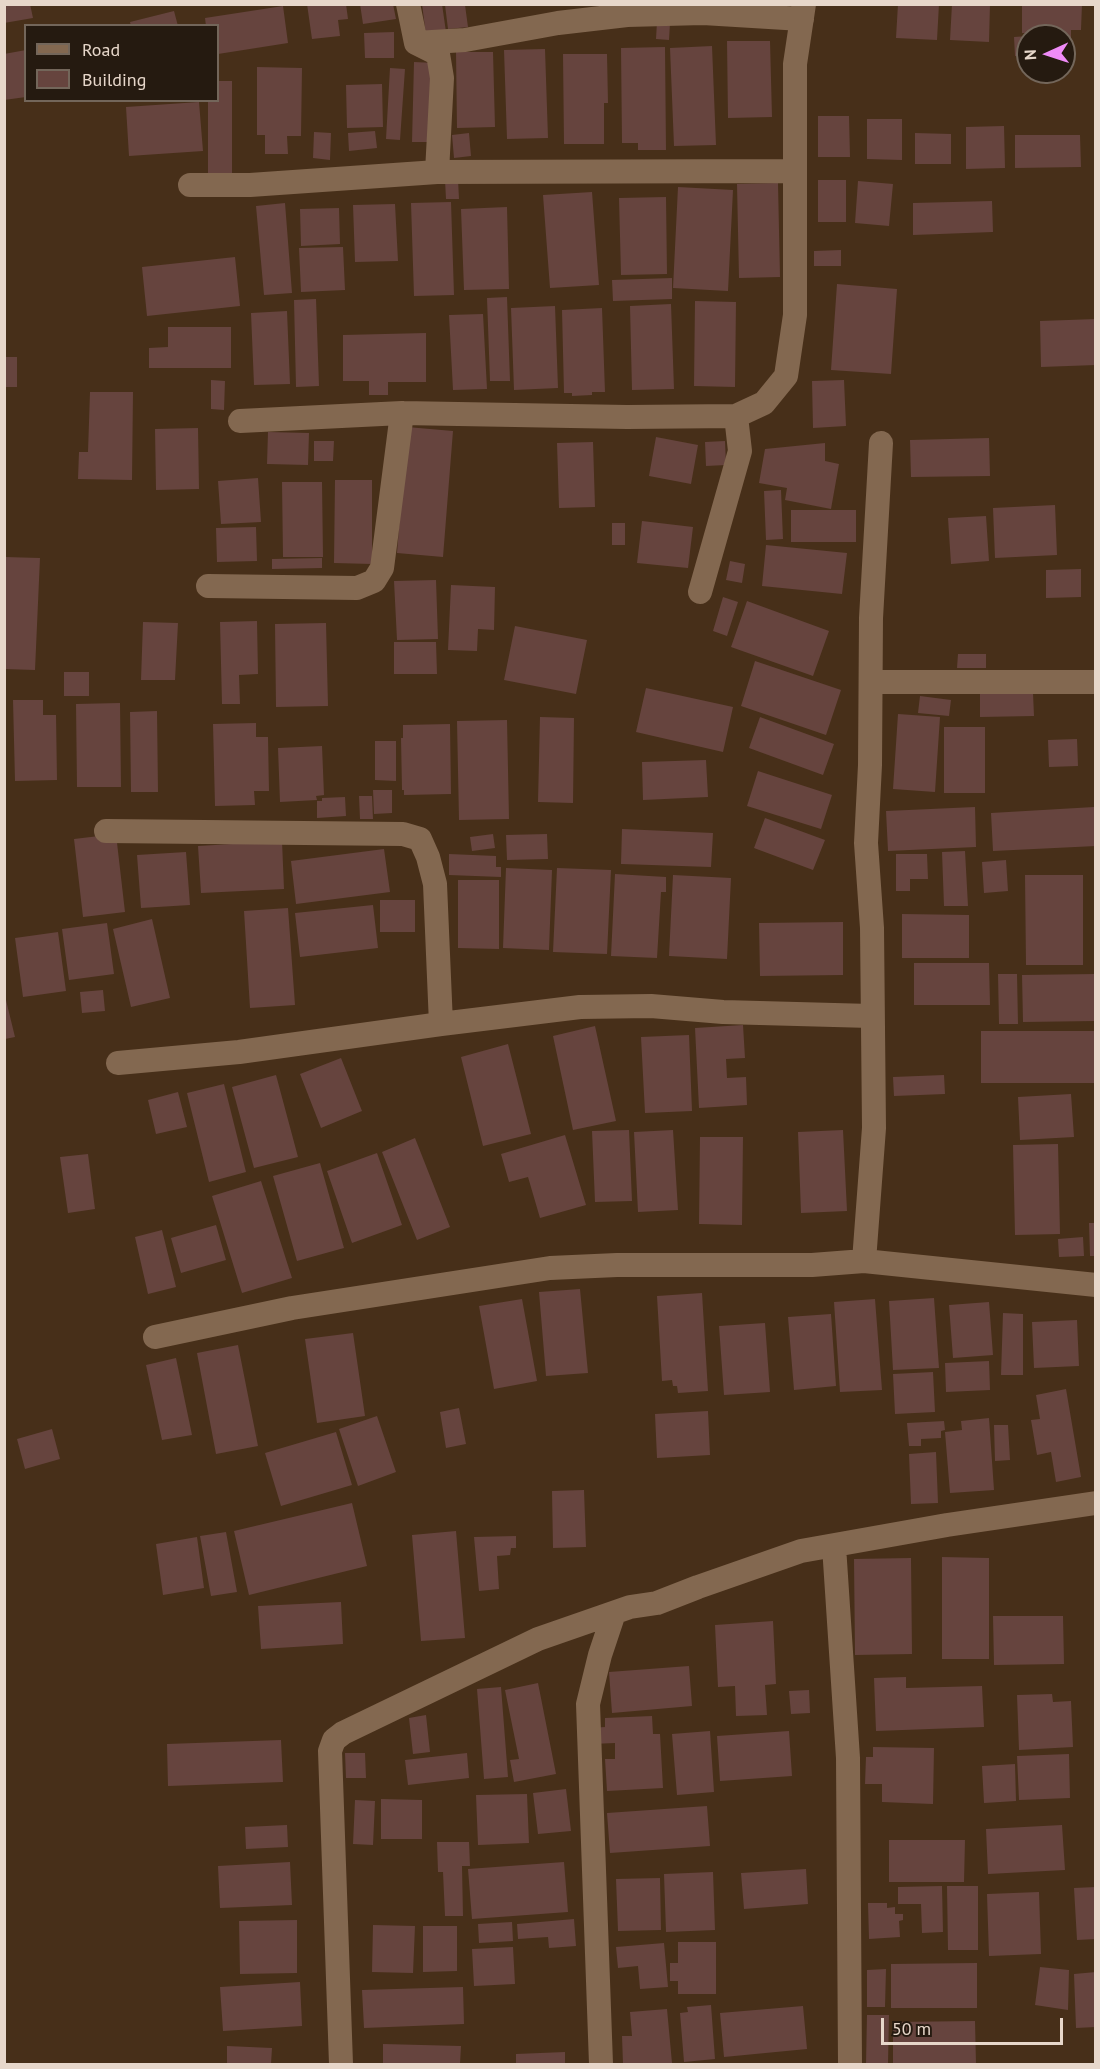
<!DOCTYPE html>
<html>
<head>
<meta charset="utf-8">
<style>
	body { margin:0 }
	#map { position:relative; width:1100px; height:2069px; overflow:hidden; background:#472f19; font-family:"PT Sans",sans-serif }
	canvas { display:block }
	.frame { position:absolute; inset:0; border:6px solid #e7d7ca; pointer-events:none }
	.legend { position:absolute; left:24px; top:24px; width:195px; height:78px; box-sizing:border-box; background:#251a10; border:2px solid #73665a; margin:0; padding:8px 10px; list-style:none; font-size:18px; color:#e7d7ca }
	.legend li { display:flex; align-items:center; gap:12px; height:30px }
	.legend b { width:30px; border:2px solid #73665a }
	.north { position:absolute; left:1016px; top:24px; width:60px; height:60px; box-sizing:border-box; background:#251a10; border:2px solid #73665a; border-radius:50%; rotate:267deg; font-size:16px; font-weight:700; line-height:24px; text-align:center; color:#e7d7ca }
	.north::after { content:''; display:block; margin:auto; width:21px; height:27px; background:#ef8bf7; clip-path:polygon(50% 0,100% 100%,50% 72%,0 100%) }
	.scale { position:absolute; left:881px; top:2018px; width:182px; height:27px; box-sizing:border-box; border:3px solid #e7d7ca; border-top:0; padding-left:8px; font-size:18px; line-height:21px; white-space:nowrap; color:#e7d7ca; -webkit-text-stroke:4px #251a10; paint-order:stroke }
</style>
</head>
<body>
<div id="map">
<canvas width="1100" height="2069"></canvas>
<div class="frame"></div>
<ul class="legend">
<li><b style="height:8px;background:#836850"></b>Road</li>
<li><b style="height:16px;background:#66443e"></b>Building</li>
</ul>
<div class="north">N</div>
<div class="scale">50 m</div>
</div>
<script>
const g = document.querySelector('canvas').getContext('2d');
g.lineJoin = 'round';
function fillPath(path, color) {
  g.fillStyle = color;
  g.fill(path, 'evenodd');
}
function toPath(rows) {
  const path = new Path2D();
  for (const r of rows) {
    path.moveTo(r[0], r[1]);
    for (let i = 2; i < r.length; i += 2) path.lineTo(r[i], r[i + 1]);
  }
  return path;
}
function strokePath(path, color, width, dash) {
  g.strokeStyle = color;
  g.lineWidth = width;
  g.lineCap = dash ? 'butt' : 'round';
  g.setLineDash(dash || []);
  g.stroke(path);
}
fillPath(toPath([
	[4,4,30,4,33,18,4,23],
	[307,4,346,4,348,19,338,20,340,36,312,39],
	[360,4,393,4,396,19,363,24],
	[422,4,442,4,446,32,426,35],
	[898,4,939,4,937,40,896,38],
	[952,4,990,4,989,42,950,40],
	[1022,4,1082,4,1081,30,1071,30,1071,46,1064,46,1064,36,1044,36,1043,33,1022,33],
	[445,5,465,5,468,27,448,29],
	[283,6,288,43,218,54,218,26,206,26,205,18],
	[174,11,178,26,131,26,130,22],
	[657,22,670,23,669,40,656,39],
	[394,32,394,58,365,58,364,33],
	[1028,36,1028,56,1015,56,1014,37],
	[727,41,770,41,772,117,728,118],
	[712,46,716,145,674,146,670,48],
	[665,47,666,150,638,150,638,143,622,143,621,48],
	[545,49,548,138,507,139,504,50],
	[26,50,26,97,4,100,4,54],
	[456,52,493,52,495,127,457,128],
	[563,54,607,54,608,103,604,103,604,144,564,144],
	[414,62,435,63,432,142,412,142],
	[257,67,302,68,301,136,287,136,288,154,265,154,265,135,257,135],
	[390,68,405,69,400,140,386,139],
	[218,81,232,81,232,174,208,174,208,100,218,100],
	[382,84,383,127,347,128,346,85],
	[199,102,203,151,129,156,126,107],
	[818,116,849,116,850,157,818,157],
	[867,119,902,119,902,160,867,159],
	[1004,126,1005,168,966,169,966,127],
	[375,131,377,148,349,151,348,133],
	[314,132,331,133,330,160,313,158],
	[469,133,471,156,454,158,452,135],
	[915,133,951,134,951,164,915,164],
	[1015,135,1080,135,1081,167,1015,168],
	[458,179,459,199,446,199,445,180],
	[818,180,846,180,846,222,818,222],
	[858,181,893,184,889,226,855,223],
	[778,183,780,277,739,278,737,184],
	[678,187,733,190,728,291,673,288],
	[592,192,599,285,550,288,543,195],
	[666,197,667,274,621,275,619,198],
	[992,201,993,232,913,235,913,203],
	[451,202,454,295,414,296,411,203],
	[285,203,292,293,264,295,256,206],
	[395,204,398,261,355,262,353,205],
	[507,207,509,289,464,290,461,209],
	[339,208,340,244,301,246,300,209],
	[343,247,345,290,301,292,299,248],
	[841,250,841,266,814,266,814,251],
	[235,257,240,306,147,316,142,267],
	[672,278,672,299,613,301,612,280],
	[837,284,897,289,891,374,831,370],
	[507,297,510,381,490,381,487,298],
	[316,299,319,386,296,387,294,300],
	[695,301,736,302,735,387,694,386],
	[671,304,674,389,632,390,630,306],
	[555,306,558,388,514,390,511,308],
	[602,308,605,392,592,392,592,395,572,396,572,393,564,393,562,310],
	[287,311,290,384,254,385,251,313],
	[483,314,487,389,453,390,449,315],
	[1096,319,1096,365,1041,367,1040,321],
	[168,327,231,327,231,368,149,368,149,348,168,347],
	[426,333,426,382,388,382,388,395,369,395,369,381,343,381,343,335],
	[4,357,17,357,17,387,4,387],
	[211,380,225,381,224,410,211,409],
	[844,380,846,426,813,428,812,381],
	[90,392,133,392,132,480,78,479,79,452,88,452],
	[407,427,453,431,443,557,397,553],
	[198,428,199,489,156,490,155,429],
	[268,432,309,433,308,465,267,464],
	[656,437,698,445,691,484,649,476],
	[989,438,990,476,911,477,910,440],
	[314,441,334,441,333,461,314,461],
	[725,441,726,465,706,466,705,442],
	[593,442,595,507,559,508,557,443],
	[825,443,825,461,839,464,831,509,785,500,787,488,759,483,765,449],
	[258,478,261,522,221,524,218,481],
	[335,480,372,480,372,564,334,563],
	[282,482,322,482,323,557,283,557],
	[781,490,783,539,766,540,764,491],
	[1055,505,1057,555,995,558,993,508],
	[791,510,856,510,856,542,791,542],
	[986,516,989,561,951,564,948,518],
	[642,521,693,527,688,568,637,563],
	[612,523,625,523,625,545,612,545],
	[256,527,257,561,217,562,216,528],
	[766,545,847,553,842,594,762,586],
	[5,557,40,558,35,670,4,669],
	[322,558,322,568,272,569,272,559],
	[730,561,745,564,742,583,726,580],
	[1081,569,1081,597,1046,598,1046,570],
	[436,580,438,639,397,640,394,581],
	[451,585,495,587,494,630,478,629,477,651,448,650],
	[723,597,738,602,727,636,713,631],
	[747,601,829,631,813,676,731,647],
	[257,621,258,674,239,675,240,704,222,704,220,622],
	[143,622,178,623,175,680,141,680],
	[326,623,328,706,276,707,275,624],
	[515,626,587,640,576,694,504,680],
	[394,642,436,642,437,674,394,674],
	[958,654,986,654,986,668,957,668],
	[755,661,841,690,826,735,741,706],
	[64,672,89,672,89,696,64,696],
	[646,688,733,707,723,752,636,732],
	[980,693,1033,693,1034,716,980,717],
	[920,696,951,700,949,716,918,713],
	[13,700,43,700,43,715,56,715,57,780,15,781],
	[120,703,121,787,77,787,76,704],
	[157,711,158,792,131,792,130,712],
	[898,714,940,717,935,792,893,789],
	[540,717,574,718,573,803,538,802],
	[760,717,834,744,823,775,749,748],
	[507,720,509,819,459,820,457,721],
	[256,723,256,737,268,737,269,791,254,791,255,805,215,806,213,724],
	[450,724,451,794,404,795,404,790,402,790,401,738,403,738,403,725],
	[944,727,985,727,985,793,944,793],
	[1077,739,1078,766,1049,767,1048,740],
	[375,741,396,741,396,781,375,780],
	[322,746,324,795,316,796,317,800,280,802,278,748],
	[706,760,708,797,643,800,642,762],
	[758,771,832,795,821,829,747,806],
	[373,790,392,790,392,813,374,814],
	[359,796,372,796,373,819,360,819],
	[345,797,346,816,317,818,317,801,322,801,322,798],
	[975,807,976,847,888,851,886,811],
	[1094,807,1096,846,993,851,991,813],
	[765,818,825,840,813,870,754,848],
	[622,829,713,833,711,867,621,864],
	[116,834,125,912,83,917,74,839],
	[493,834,495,848,472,851,470,837],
	[547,834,548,859,507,860,506,835],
	[282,841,284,889,201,893,198,846],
	[384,849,390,892,296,904,291,861],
	[965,851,968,906,944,906,942,852],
	[186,852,190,905,141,908,137,855],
	[449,854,496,856,496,867,501,867,501,877,449,875],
	[896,854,927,854,928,879,910,879,910,891,896,891],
	[1006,860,1008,891,984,893,982,862],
	[506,868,552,870,549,950,503,948],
	[557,868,611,870,607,954,553,952],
	[615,874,666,877,666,892,661,892,657,958,611,956],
	[673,875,731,878,727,959,669,956],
	[1025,875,1083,875,1083,965,1026,965],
	[458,880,499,880,499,949,458,948],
	[380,900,415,900,415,932,380,932],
	[373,905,378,948,300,957,295,913],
	[288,908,295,1005,250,1008,244,911],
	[902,914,969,915,969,958,902,958],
	[152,919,170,998,131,1007,113,929],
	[843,922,843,975,760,976,759,923],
	[107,923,114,974,69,980,62,929],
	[58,932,66,991,23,997,15,938],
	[914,963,989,963,990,1005,914,1005],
	[998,974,1017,974,1018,1024,999,1024],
	[1096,974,1096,1021,1023,1022,1022,975],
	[103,990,105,1011,82,1013,80,992],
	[5,996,15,1037,5,1039],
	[743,1025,745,1058,726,1059,727,1078,746,1077,747,1105,699,1108,695,1028],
	[595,1026,616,1121,573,1130,553,1036],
	[981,1031,1096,1031,1096,1083,981,1083],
	[689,1035,692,1111,645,1113,641,1037],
	[508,1044,531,1134,483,1146,461,1057],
	[341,1058,362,1111,321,1128,300,1074],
	[276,1075,298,1157,254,1168,232,1087],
	[944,1075,945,1094,894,1096,893,1077],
	[224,1084,246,1172,209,1182,187,1093],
	[178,1092,187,1127,156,1134,148,1100],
	[1071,1094,1074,1137,1020,1140,1018,1097],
	[629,1130,632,1201,595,1202,592,1131],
	[673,1130,678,1210,638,1212,634,1132],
	[843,1130,847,1211,801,1213,798,1132],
	[565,1135,586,1205,540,1218,528,1177,509,1182,501,1154],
	[700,1137,743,1137,742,1225,699,1224],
	[415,1138,450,1227,417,1240,382,1152],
	[1058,1144,1060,1234,1015,1235,1013,1145],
	[377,1153,402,1225,352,1243,327,1171],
	[88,1154,95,1209,68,1213,60,1157],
	[320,1163,344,1248,297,1261,273,1176],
	[261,1181,292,1278,242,1293,212,1196],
	[1089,1223,1096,1223,1096,1256,1090,1256],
	[216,1225,226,1260,181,1273,171,1238],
	[162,1230,176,1287,148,1294,135,1237],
	[1083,1237,1084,1256,1059,1257,1058,1239],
	[580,1289,588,1373,546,1376,539,1292],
	[702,1293,708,1391,678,1393,677,1386,673,1386,672,1380,662,1381,657,1296],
	[934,1298,939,1368,893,1370,889,1301],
	[522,1299,537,1381,494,1389,479,1306],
	[875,1299,882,1390,840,1392,834,1302],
	[989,1302,993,1355,953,1358,949,1305],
	[1003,1313,1023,1314,1023,1375,1001,1375],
	[831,1314,836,1386,794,1390,788,1317],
	[1077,1320,1079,1366,1034,1368,1032,1322],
	[765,1323,770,1392,724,1395,719,1326],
	[353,1333,365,1416,317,1423,305,1339],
	[238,1345,258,1446,216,1454,197,1353],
	[176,1358,192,1435,162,1440,146,1365],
	[989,1361,990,1390,946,1392,945,1363],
	[933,1372,935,1412,895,1414,893,1374],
	[1066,1389,1081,1477,1056,1482,1051,1452,1037,1455,1031,1420,1040,1419,1036,1395],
	[459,1408,466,1444,446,1448,440,1412],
	[708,1411,710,1455,657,1458,655,1414],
	[377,1416,396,1472,358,1486,339,1429],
	[989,1418,994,1490,950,1493,945,1432,962,1430,961,1421],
	[944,1421,945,1430,941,1431,941,1438,921,1439,921,1446,909,1446,907,1423],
	[994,1425,1008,1425,1010,1460,995,1461],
	[52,1429,60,1459,25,1469,17,1439],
	[336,1432,352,1485,281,1506,265,1453],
	[936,1452,938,1503,911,1504,909,1454],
	[584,1490,586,1547,553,1548,552,1491],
	[352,1503,367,1566,249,1595,234,1531],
	[456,1531,465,1638,421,1641,412,1535],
	[226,1532,237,1592,211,1596,200,1536],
	[516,1536,516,1548,511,1548,510,1555,497,1556,499,1589,479,1591,474,1537],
	[197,1537,204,1588,163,1595,156,1544],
	[942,1557,989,1558,989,1659,942,1659],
	[911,1558,912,1654,855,1655,854,1559],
	[341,1602,343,1644,261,1649,258,1606],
	[993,1616,1063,1616,1064,1664,994,1665],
	[773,1621,776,1684,765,1685,767,1715,736,1716,735,1686,718,1687,715,1625],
	[689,1666,692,1706,612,1713,609,1672],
	[906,1677,906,1688,982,1686,984,1727,876,1731,874,1678],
	[538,1683,556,1774,514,1782,510,1760,519,1759,505,1690],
	[501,1687,508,1777,484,1779,477,1689],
	[809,1690,810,1713,791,1714,789,1691],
	[1052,1694,1053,1702,1071,1701,1073,1747,1019,1750,1017,1695],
	[426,1715,430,1752,413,1754,409,1718],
	[652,1716,653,1734,660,1734,663,1788,607,1791,605,1759,615,1759,615,1743,592,1744,591,1728,605,1727,605,1718],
	[710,1731,714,1792,677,1795,672,1734],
	[789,1731,792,1776,720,1781,717,1736],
	[281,1740,283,1782,168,1786,167,1744],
	[873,1747,934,1748,933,1804,882,1802,882,1784,865,1784,866,1757,873,1757],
	[345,1753,365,1753,366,1778,346,1778],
	[467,1753,469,1778,408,1785,405,1760],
	[1069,1754,1070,1798,1019,1800,1017,1756],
	[1015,1764,1016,1801,984,1803,982,1766],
	[566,1789,571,1831,538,1834,533,1793],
	[527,1794,529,1843,478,1845,476,1795],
	[381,1799,422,1800,422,1839,381,1839],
	[355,1800,375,1801,373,1845,353,1844],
	[707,1806,710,1846,610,1853,607,1813],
	[287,1825,288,1847,246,1849,245,1827],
	[1062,1825,1065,1870,988,1874,986,1829],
	[889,1840,965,1840,964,1882,889,1882],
	[437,1842,469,1842,470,1866,462,1866,463,1916,445,1916,443,1872,438,1872],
	[290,1862,292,1905,220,1908,218,1866],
	[564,1862,568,1912,472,1919,468,1869],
	[806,1869,808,1904,744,1909,741,1873],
	[713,1872,715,1930,666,1932,664,1874],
	[660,1878,661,1930,618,1931,616,1879],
	[942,1886,943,1932,922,1933,921,1904,898,1904,898,1887],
	[947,1886,978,1886,978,1950,948,1950],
	[1096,1887,1096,1939,1077,1940,1074,1888],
	[1039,1892,1041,1954,989,1956,987,1894],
	[868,1903,887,1903,887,1908,895,1907,895,1914,903,1914,903,1920,899,1921,900,1937,869,1939],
	[574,1919,576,1946,549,1948,548,1937,518,1939,517,1924],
	[297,1920,297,1973,240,1974,239,1921],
	[512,1922,513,1941,479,1943,478,1924],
	[373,1925,415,1926,413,1973,372,1972],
	[423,1926,457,1926,457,1971,423,1972],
	[678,1942,716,1942,716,1994,678,1994,678,1981,670,1981,670,1963,678,1963],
	[664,1943,668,1987,640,1989,638,1966,618,1968,616,1947],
	[513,1947,515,1984,474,1986,472,1949],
	[977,1963,977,2008,891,2008,891,1964],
	[1040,1967,1069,1970,1068,2010,1035,2005],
	[886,1969,885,2007,867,2007,867,1970],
	[1096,1972,1096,2027,1076,2028,1074,1974],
	[300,1982,302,2026,223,2031,220,1987],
	[463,1987,464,2024,364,2028,362,1990],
	[711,2005,715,2059,684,2062,680,2013,688,2012,687,2007],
	[803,2006,807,2049,724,2057,720,2013],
	[667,2009,672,2063,623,2064,622,2036,632,2036,630,2012],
	[867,2015,889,2015,888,2064,866,2064],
	[975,2021,976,2064,893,2064,893,2022],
	[383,2044,461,2046,460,2064,383,2064],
	[227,2046,272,2048,271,2064,227,2064],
	[565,2052,565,2064,516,2064,516,2054]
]), '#66443e');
strokePath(toPath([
	[408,4,416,43],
	[437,172,442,78,438,54,416,43,465,40,558,23,627,15,703,13,802,19],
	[190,185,250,185,437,172,795,171],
	[240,421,402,413,627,417,736,416,764,403,786,376,795,315,795,64,804,4],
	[208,586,357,588,374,581,382,568,402,413],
	[700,592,740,451,736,416],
	[871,682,1096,682],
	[106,831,403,834,420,839,428,857,435,884,441,1024],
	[118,1063,239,1052,441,1024,580,1007,651,1006,723,1012,871,1016],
	[864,1261,874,1128,872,928,866,843,870,765,871,618,881,443],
	[155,1337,292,1308,550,1268,617,1265,812,1265,864,1261,1096,1285],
	[834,1546,848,1758,850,2064],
	[341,2064,330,1751,334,1740,343,1733,538,1639,630,1607,657,1603,698,1587,801,1551,947,1525,1096,1503],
	[601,2064,588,1704,600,1655,614,1613]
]), '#836850', 24);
</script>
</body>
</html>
